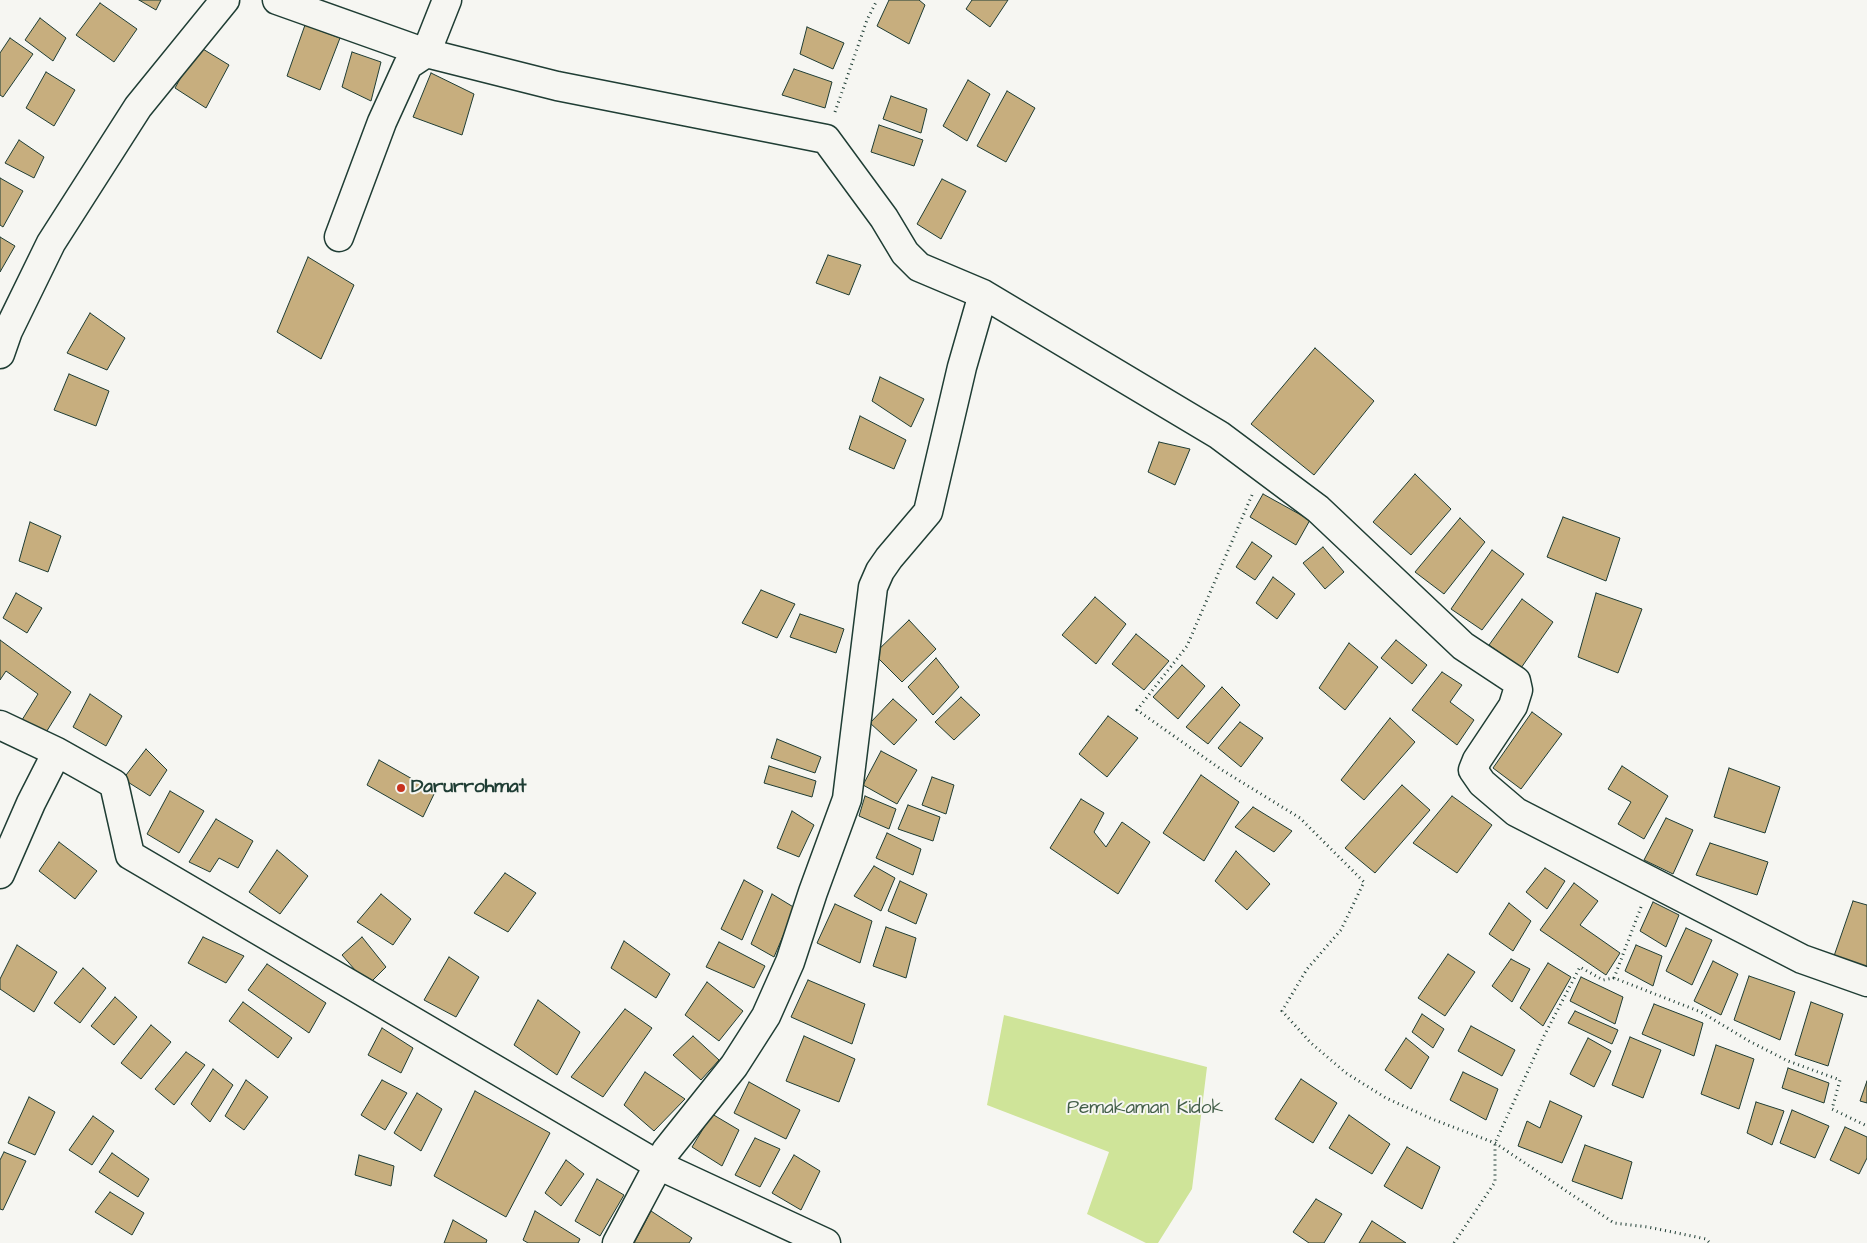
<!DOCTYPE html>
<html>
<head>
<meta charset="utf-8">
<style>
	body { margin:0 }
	canvas { display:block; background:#f6f6f2 }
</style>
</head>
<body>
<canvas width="1867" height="1243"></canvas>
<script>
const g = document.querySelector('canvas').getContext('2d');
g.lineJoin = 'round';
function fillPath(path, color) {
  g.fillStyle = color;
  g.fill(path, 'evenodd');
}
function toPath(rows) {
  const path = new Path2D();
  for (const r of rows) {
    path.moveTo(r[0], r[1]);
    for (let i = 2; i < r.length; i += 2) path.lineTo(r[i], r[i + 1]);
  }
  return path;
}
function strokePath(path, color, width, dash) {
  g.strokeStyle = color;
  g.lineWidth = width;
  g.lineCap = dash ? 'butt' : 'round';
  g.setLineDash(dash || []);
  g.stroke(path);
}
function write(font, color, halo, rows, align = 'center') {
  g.font = font + ' "Architects Daughter",sans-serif';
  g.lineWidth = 4;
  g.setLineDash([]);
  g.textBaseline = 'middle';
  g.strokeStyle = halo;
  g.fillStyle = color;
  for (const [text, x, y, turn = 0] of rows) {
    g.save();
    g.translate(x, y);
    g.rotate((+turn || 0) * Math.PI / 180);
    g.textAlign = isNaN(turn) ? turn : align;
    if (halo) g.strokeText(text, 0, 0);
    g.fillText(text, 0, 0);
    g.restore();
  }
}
fillPath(toPath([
	[1004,1015,1207,1067,1192,1189,1158,1243,1146,1243,1087,1214,1109,1152,987,1105]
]), '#cfe499');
const building = toPath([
	[139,0,161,0,156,10,139,0],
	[889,0,919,0,925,5,909,44,877,26,889,0],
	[972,0,1008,0,990,27,966,9,972,0],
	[100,3,137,29,114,62,76,35,100,3],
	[40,18,66,38,53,61,25,40,40,18],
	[305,25,340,38,320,90,287,76,305,25],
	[807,27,844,43,833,69,800,54,807,27],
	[10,38,33,54,3,97,0,95,0,53,10,38],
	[198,46,229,65,206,108,175,88,198,46],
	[352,52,381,62,371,101,342,87,352,52],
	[794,69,832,82,825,108,782,95,794,69],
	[46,72,75,90,54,126,26,108,46,72],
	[431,73,474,94,462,135,413,117,431,73],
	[968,80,990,94,967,141,943,126,968,80],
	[1007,91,1035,108,1006,162,977,146,1007,91],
	[891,96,927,109,921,133,883,119,891,96],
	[879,125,923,140,914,166,871,152,879,125],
	[19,140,44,157,34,178,5,163,19,140],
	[0,178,23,191,3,227,0,225,0,178],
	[942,179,966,191,941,239,917,224,942,179],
	[0,237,15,246,0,272,0,237],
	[828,255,861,265,849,295,816,283,828,255],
	[308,257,354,285,321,359,277,332,308,257],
	[90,313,125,338,107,370,67,353,90,313],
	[1315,348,1374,401,1314,475,1251,424,1315,348],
	[69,374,109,391,96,426,54,410,69,374],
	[880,377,924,399,911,427,872,401,880,377],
	[860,416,906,440,894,469,849,449,860,416],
	[1159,442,1190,449,1175,485,1148,472,1159,442],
	[1415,474,1451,509,1411,555,1373,522,1415,474],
	[1263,494,1310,520,1296,545,1250,517,1263,494],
	[1563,517,1620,538,1606,581,1547,557,1563,517],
	[1460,518,1485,542,1444,594,1415,572,1460,518],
	[30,522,61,536,48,572,19,561,30,522],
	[1252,542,1272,556,1255,580,1236,567,1252,542],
	[1323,547,1344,572,1325,589,1303,563,1323,547],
	[1492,550,1524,574,1482,630,1451,609,1492,550],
	[1273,577,1295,594,1277,619,1256,603,1273,577],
	[761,590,795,604,777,638,742,623,761,590],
	[16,593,42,608,27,633,3,618,16,593],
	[1596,593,1642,609,1618,673,1578,657,1596,593],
	[1095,597,1126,624,1096,664,1062,635,1095,597],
	[1522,599,1553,622,1521,668,1489,645,1522,599],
	[800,614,844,629,836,653,790,637,800,614],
	[909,620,936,649,902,682,874,654,909,620],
	[1136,634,1169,661,1144,690,1112,664,1136,634],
	[0,640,71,692,45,734,22,720,38,694,6,671,0,680,0,640],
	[1396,640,1427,665,1412,684,1381,658,1396,640],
	[1349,643,1378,667,1345,710,1319,688,1349,643],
	[936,658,959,687,933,715,908,687,936,658],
	[1182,665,1205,686,1178,719,1153,697,1182,665],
	[1442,672,1462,685,1450,702,1474,720,1457,745,1412,710,1442,672],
	[1222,687,1240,705,1208,744,1186,727,1222,687],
	[90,694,122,716,106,746,73,727,90,694],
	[961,697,980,715,954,740,935,722,961,697],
	[893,699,917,720,894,745,870,723,893,699],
	[1532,712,1562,734,1521,789,1493,768,1532,712],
	[1108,716,1138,738,1107,777,1079,754,1108,716],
	[1390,718,1415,742,1364,800,1341,780,1390,718],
	[1240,722,1263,738,1241,767,1218,748,1240,722],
	[777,739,821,757,815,773,771,758,777,739],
	[146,749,167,770,150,796,123,779,146,749],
	[881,751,917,770,897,804,863,785,881,751],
	[379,760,435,792,423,817,367,785,379,760],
	[769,766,816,781,812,797,764,783,769,766],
	[1622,766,1668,796,1644,839,1618,824,1631,802,1608,789,1622,766],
	[1729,768,1780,787,1765,833,1714,817,1729,768],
	[1201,775,1239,802,1204,861,1163,833,1201,775],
	[932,777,954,785,946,814,922,805,932,777],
	[1402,785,1430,810,1375,873,1345,848,1402,785],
	[170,791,204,811,179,853,147,834,170,791],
	[865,796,896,809,889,829,859,816,865,796],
	[1452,796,1492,825,1457,873,1413,843,1452,796],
	[1081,799,1104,813,1094,832,1106,847,1122,822,1150,842,1118,894,1050,848,1081,799],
	[908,805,940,817,933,841,898,829,908,805],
	[1253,807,1292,831,1274,852,1235,827,1253,807],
	[792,811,814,825,799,857,777,848,792,811],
	[1666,818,1693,830,1673,874,1644,860,1666,818],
	[216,819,253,841,238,868,219,858,210,872,189,862,216,819],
	[887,833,921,849,913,875,876,858,887,833],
	[59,842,97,871,75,899,39,871,59,842],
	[1710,843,1768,862,1757,895,1696,875,1710,843],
	[277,850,308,876,280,914,249,892,277,850],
	[1236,851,1270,884,1247,910,1215,881,1236,851],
	[874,866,895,878,881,911,854,896,874,866],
	[1545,868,1565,881,1547,909,1526,892,1545,868],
	[505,873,536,893,508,932,474,913,505,873],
	[744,880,763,891,742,940,721,929,744,880],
	[900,881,927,894,916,924,888,911,900,881],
	[1574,883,1598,901,1580,925,1620,953,1606,975,1540,930,1574,883],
	[381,894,411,919,393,945,357,922,381,894],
	[772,894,795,908,774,957,751,944,772,894],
	[1853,901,1867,905,1867,969,1834,956,1853,901],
	[1653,902,1679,915,1666,947,1640,931,1653,902],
	[1509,903,1531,921,1513,951,1489,934,1509,903],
	[835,904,872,921,860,963,817,943,835,904],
	[886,927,916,938,906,978,873,966,886,927],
	[1686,928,1712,940,1692,985,1666,971,1686,928],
	[203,937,244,956,226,983,188,963,203,937],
	[362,937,386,967,368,985,342,955,362,937],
	[624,941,670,974,656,998,611,968,624,941],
	[719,942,765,966,754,988,706,967,719,942],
	[17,945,57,972,34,1012,0,989,0,979,17,945],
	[1636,945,1662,956,1653,986,1625,971,1636,945],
	[1448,954,1475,972,1445,1016,1418,998,1448,954],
	[449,957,479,977,456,1017,424,1000,449,957],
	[1511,959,1530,969,1512,1002,1492,986,1511,959],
	[1713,961,1738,974,1721,1015,1694,1001,1713,961],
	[1548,963,1571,977,1543,1026,1520,1008,1548,963],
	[267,964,326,1003,309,1033,248,990,267,964],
	[83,968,106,988,80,1023,54,1003,83,968],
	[1749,976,1795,992,1780,1040,1734,1020,1749,976],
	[1581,977,1623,997,1615,1024,1570,1001,1581,977],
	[808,980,865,1004,852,1044,791,1017,808,980],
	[707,982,743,1011,719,1041,685,1015,707,982],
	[115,997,137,1017,114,1045,91,1026,115,997],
	[538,1000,580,1032,557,1075,514,1045,538,1000],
	[243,1002,292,1038,278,1058,229,1021,243,1002],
	[1811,1002,1843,1014,1828,1066,1795,1055,1811,1002],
	[1654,1004,1703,1023,1694,1056,1642,1034,1654,1004],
	[625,1009,652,1028,603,1097,571,1077,625,1009],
	[1575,1011,1618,1030,1612,1044,1568,1023,1575,1011],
	[1422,1014,1444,1029,1433,1048,1412,1032,1422,1014],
	[151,1025,171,1042,141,1079,121,1063,151,1025],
	[1471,1026,1515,1050,1502,1076,1458,1051,1471,1026],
	[382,1028,413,1048,401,1073,368,1055,382,1028],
	[693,1036,719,1060,701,1080,673,1055,693,1036],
	[804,1036,855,1059,839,1102,786,1081,804,1036],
	[1630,1037,1661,1050,1643,1098,1612,1085,1630,1037],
	[1406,1038,1429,1057,1411,1089,1385,1070,1406,1038],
	[1588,1038,1611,1051,1594,1087,1570,1074,1588,1038],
	[1716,1045,1754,1059,1739,1109,1701,1094,1716,1045],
	[186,1052,205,1065,174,1105,155,1089,186,1052],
	[1788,1068,1829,1083,1824,1103,1782,1088,1788,1068],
	[213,1069,233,1085,210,1122,191,1104,213,1069],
	[645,1072,685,1099,654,1131,624,1105,645,1072],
	[1463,1072,1498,1089,1486,1120,1450,1100,1463,1072],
	[1301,1079,1337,1103,1313,1143,1275,1119,1301,1079],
	[246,1080,268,1097,244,1130,225,1116,246,1080],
	[382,1080,407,1093,385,1130,361,1115,382,1080],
	[1867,1081,1867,1103,1860,1101,1867,1081],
	[749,1082,800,1110,786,1139,734,1113,749,1082],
	[475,1091,550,1133,506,1217,434,1176,475,1091],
	[417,1093,442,1109,421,1151,394,1133,417,1093],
	[29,1097,55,1112,35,1155,8,1143,29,1097],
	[1550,1101,1582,1116,1562,1163,1518,1146,1527,1121,1540,1128,1550,1101],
	[1756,1102,1784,1111,1772,1145,1747,1133,1756,1102],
	[1792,1110,1829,1126,1815,1158,1780,1143,1792,1110],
	[712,1114,739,1130,722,1166,692,1147,712,1114],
	[1349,1115,1390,1144,1372,1174,1329,1148,1349,1115],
	[93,1116,114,1131,92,1165,69,1150,93,1116],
	[1845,1127,1867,1137,1867,1158,1859,1174,1830,1160,1845,1127],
	[755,1138,780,1149,760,1187,735,1175,755,1138],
	[1585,1145,1632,1162,1622,1199,1572,1181,1585,1145],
	[1407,1147,1440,1167,1422,1209,1384,1186,1407,1147],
	[4,1152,26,1161,3,1210,0,1209,0,1160,4,1152],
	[112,1153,149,1179,138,1197,99,1172,112,1153],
	[359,1155,394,1166,391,1186,355,1175,359,1155],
	[794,1155,820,1171,801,1210,772,1193,794,1155],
	[566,1160,584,1174,561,1206,545,1193,566,1160],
	[597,1179,624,1195,600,1236,575,1221,597,1179],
	[110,1192,144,1213,132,1235,95,1212,110,1192],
	[1316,1199,1342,1214,1324,1243,1309,1243,1293,1232,1316,1199],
	[535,1211,580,1239,578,1243,528,1243,523,1240,535,1211],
	[651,1211,692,1238,689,1243,634,1243,651,1211],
	[453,1220,487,1240,486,1243,444,1243,453,1220],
	[1372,1221,1406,1243,1359,1243,1372,1221]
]);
fillPath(building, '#c7ae7e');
strokePath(building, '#1f3d34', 1);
const minor = toPath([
	[277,0,426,53,557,86,826,139,884,218,905,253,919,267,983,294,1219,435,1318,509,1463,646,1516,681,1518,690,1513,706,1477,760,1473,770,1482,783,1516,812,1802,959,1867,982],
	[339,237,382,122,408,65,426,53,447,0],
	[0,354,8,331,51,243,138,107,225,0],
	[0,725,57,752,114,784,130,855,658,1165,826,1243],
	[0,874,31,803,57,752],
	[617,1243,666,1151,734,1066,766,1016,790,962,813,892,847,799,873,587,880,571,889,558,928,512,962,367,983,294]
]);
strokePath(minor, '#1f3d34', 31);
strokePath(toPath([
	[835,112,867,20,877,0],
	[1252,495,1187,646,1137,710,1222,770,1300,818,1364,882,1341,930,1307,969,1282,1011,1311,1043,1346,1073,1386,1098,1432,1119,1495,1143,1614,1223,1648,1227,1706,1239,1710,1243],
	[1641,907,1614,978,1701,1012,1749,1041,1788,1061,1840,1080,1832,1109,1867,1126],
	[1454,1243,1495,1182,1495,1143,1544,1036,1580,967,1603,980,1614,978]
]), '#1f3d34', 3, [1, 4]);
strokePath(minor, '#f6f6f2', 28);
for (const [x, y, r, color] of [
	[401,788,5,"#c8321e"]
]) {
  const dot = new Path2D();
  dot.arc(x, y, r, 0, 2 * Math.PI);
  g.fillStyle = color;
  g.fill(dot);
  strokePath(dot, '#f6f6f2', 2);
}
write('bold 19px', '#1f3d34', '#f6f6f2', [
	["Darurrohmat",411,788]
], 'left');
write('19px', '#425e48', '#f6f6f2', [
	["Pemakaman Kidok",1145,1109]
]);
</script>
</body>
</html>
